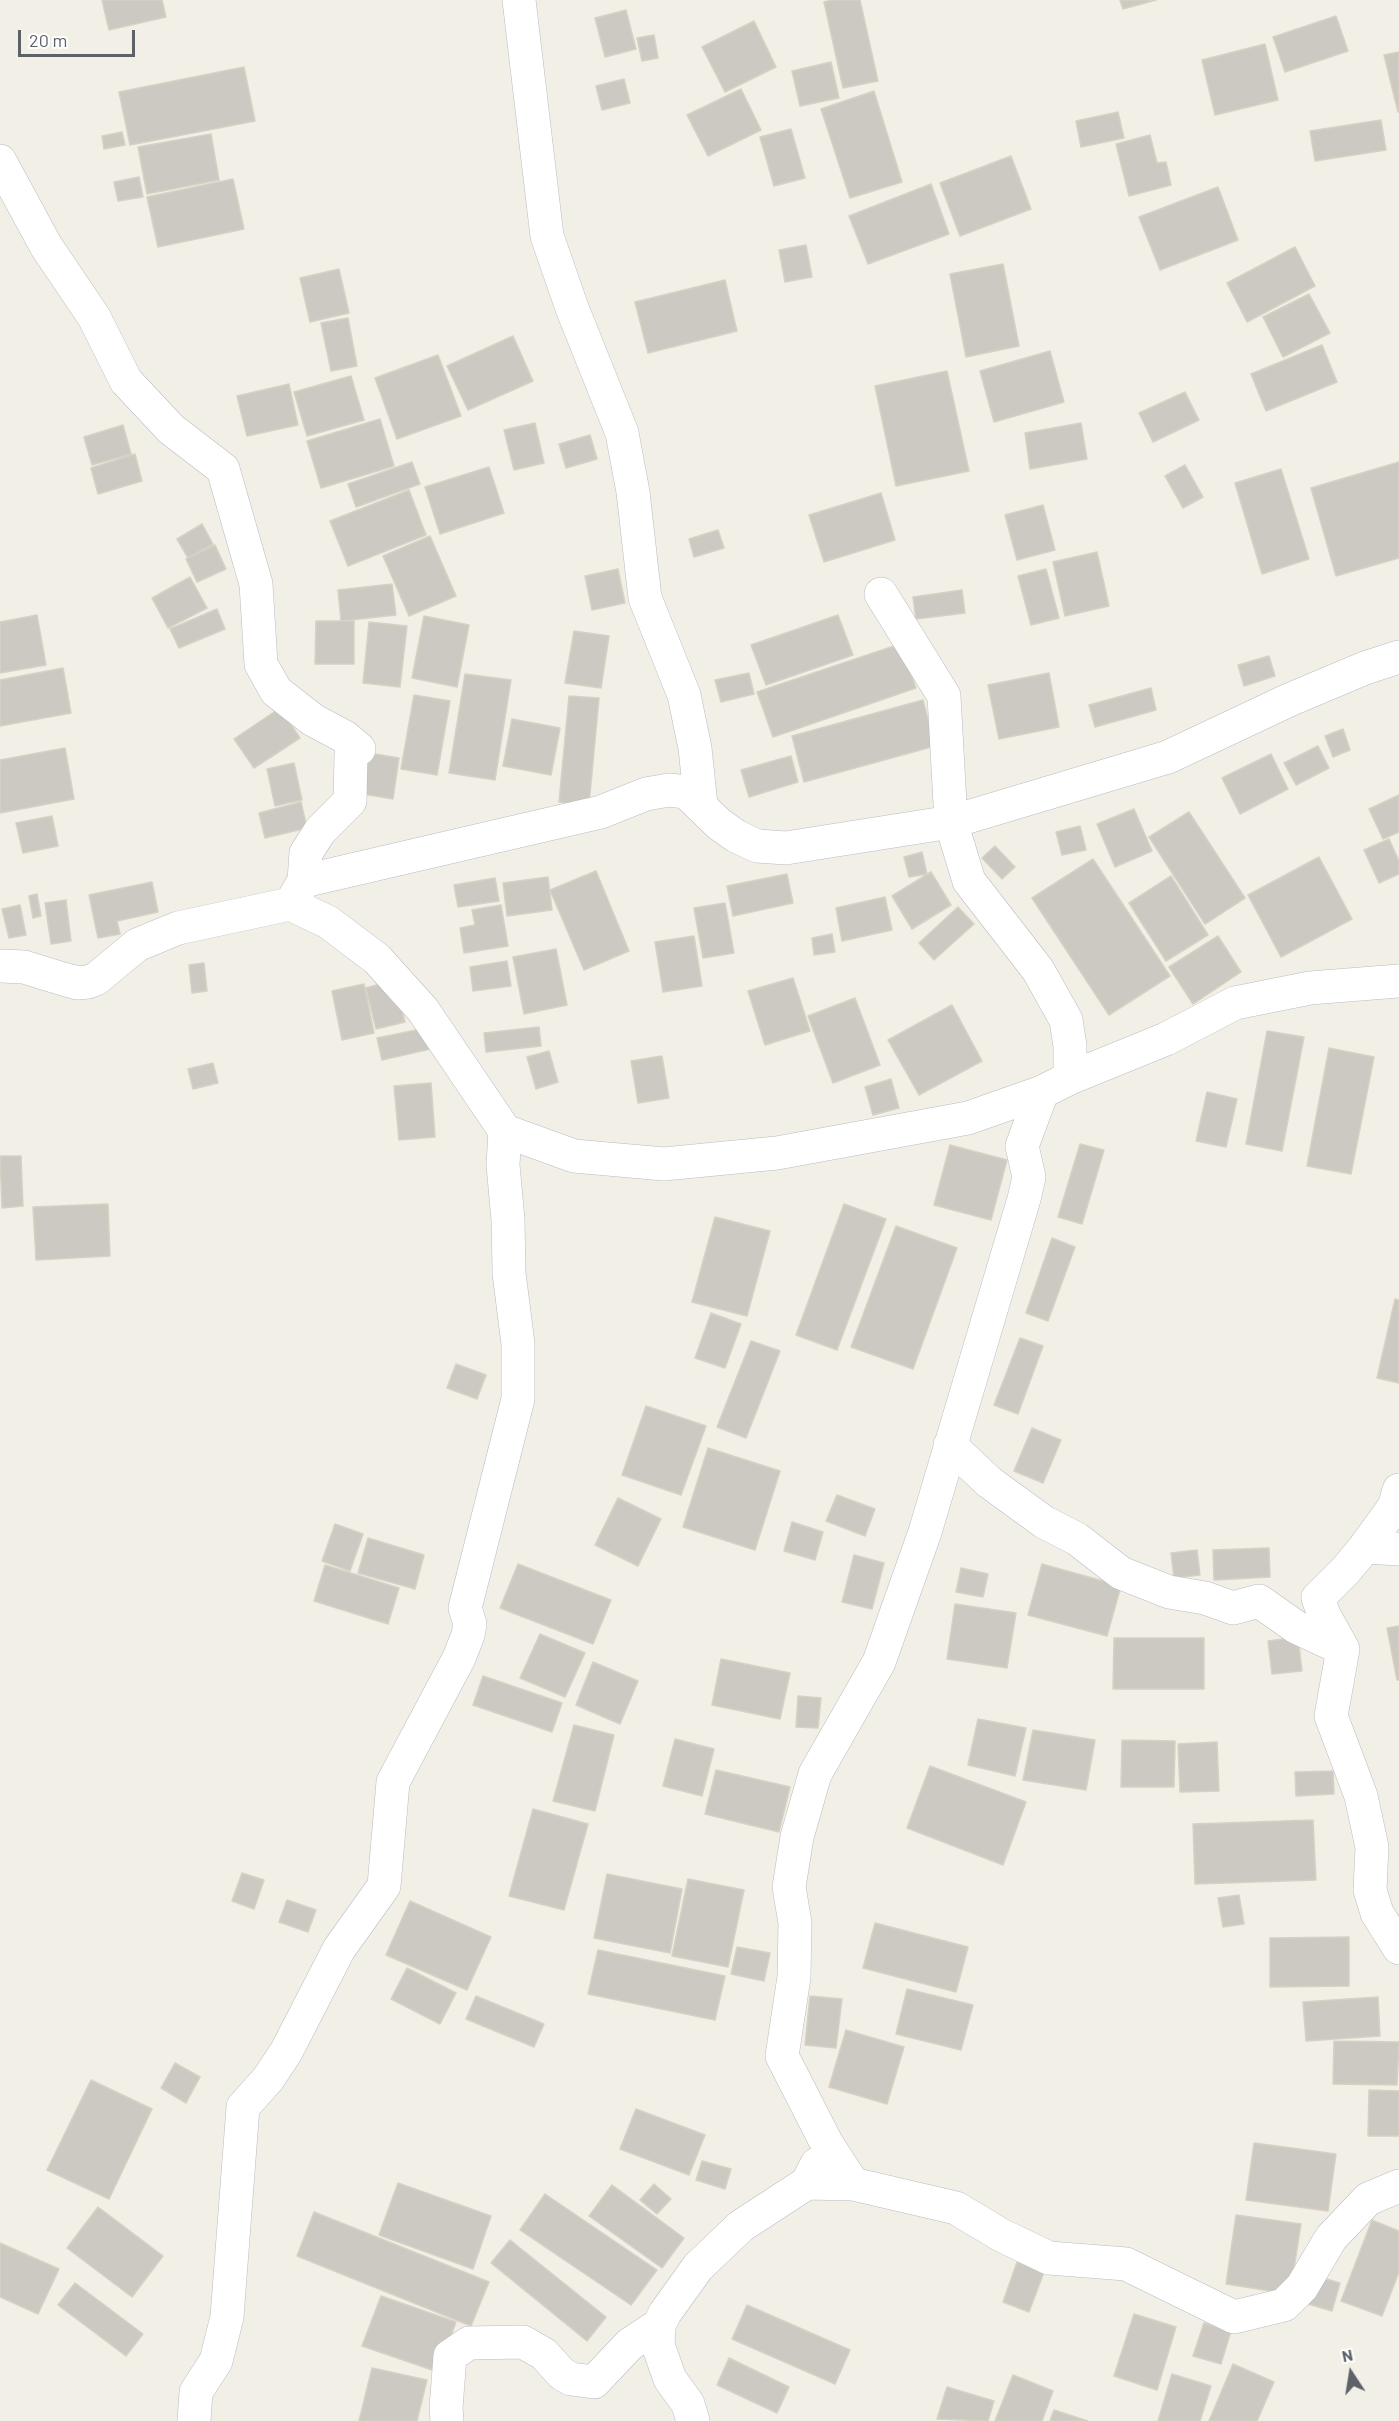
<!DOCTYPE html>
<html>
<head>
<meta charset="utf-8">
<style>
	body { margin:0 }
	#map { position:relative; width:1399px; height:2421px; overflow:hidden; background:#f1efe6; font-family:Barlow,sans-serif }
	canvas { display:block }
	.north { position:absolute; left:1321px; top:2343px; width:60px; height:60px; -webkit-text-stroke:4px #fff; paint-order:stroke; rotate:348deg; font-size:16px; font-weight:700; line-height:24px; text-align:center; color:#5d6268 }
	.north::after { content:''; display:block; margin:auto; width:21px; height:27px; background:#5d6268; clip-path:polygon(50% 0,100% 100%,50% 72%,0 100%) }
	.scale { position:absolute; left:18px; top:30px; width:117px; height:27px; box-sizing:border-box; border:3px solid #5d6268; border-top:0; padding-left:8px; font-size:18px; line-height:21px; white-space:nowrap; color:#5d6268; -webkit-text-stroke:4px #fff; paint-order:stroke }
</style>
</head>
<body>
<div id="map">
<canvas width="1399" height="2421"></canvas>
<div class="north">N</div>
<div class="scale">20 m</div>
</div>
<script>
const g = document.querySelector('canvas').getContext('2d');
g.lineJoin = 'round';
function fillPath(path, color) {
  g.fillStyle = color;
  g.fill(path, 'evenodd');
}
function toPath(rows) {
  const path = new Path2D();
  for (const r of rows) {
    path.moveTo(r[0], r[1]);
    for (let i = 2; i < r.length; i += 2) path.lineTo(r[i], r[i + 1]);
  }
  return path;
}
function strokePath(path, color, width, dash) {
  g.strokeStyle = color;
  g.lineWidth = width;
  g.lineCap = dash ? 'butt' : 'round';
  g.setLineDash(dash || []);
  g.stroke(path);
}
const building = toPath([
	[102,0,162,0,166,17,109,30,102,0],
	[832,0,860,0,878,81,843,88,824,2,832,0],
	[1120,0,1156,0,1123,9,1120,0],
	[626,10,636,49,605,57,595,18,626,10],
	[1336,16,1348,51,1285,72,1273,37,1336,16],
	[754,21,776,67,725,92,702,47,754,21],
	[654,35,658,58,642,61,637,38,654,35],
	[1265,44,1278,100,1215,115,1202,60,1265,44],
	[1399,52,1399,112,1398,112,1384,55,1399,52],
	[831,62,839,98,800,106,792,71,831,62],
	[244,67,255,121,130,145,119,92,244,67],
	[624,79,630,103,602,110,596,86,624,79],
	[741,89,761,130,708,156,687,115,741,89],
	[874,91,902,182,850,198,821,109,874,91],
	[1118,112,1124,138,1081,147,1076,121,1118,112],
	[1381,120,1386,150,1315,161,1310,131,1381,120],
	[791,129,805,178,774,186,760,137,791,129],
	[122,132,125,145,104,149,102,136,122,132],
	[211,134,219,180,147,194,138,147,211,134],
	[1150,135,1157,163,1166,162,1171,185,1129,196,1116,144,1150,135],
	[1011,156,1031,209,960,236,940,183,1011,156],
	[139,177,143,197,118,201,114,182,139,177],
	[233,179,244,229,158,247,147,197,233,179],
	[931,184,949,234,868,264,849,216,931,184],
	[1218,187,1238,240,1160,270,1139,217,1218,187],
	[806,245,812,277,785,282,779,250,806,245],
	[1295,247,1315,286,1247,322,1227,283,1295,247],
	[1003,264,1019,346,966,357,950,274,1003,264],
	[339,269,349,313,310,322,300,278,339,269],
	[725,280,737,331,648,353,635,302,725,280],
	[1309,294,1330,333,1283,357,1263,317,1309,294],
	[348,318,357,366,331,371,321,323,348,318],
	[513,336,533,381,468,410,447,366,513,336],
	[1322,345,1337,382,1266,411,1251,374,1322,345],
	[1050,351,1064,402,994,422,980,371,1050,351],
	[438,355,461,416,397,439,375,378,438,355],
	[947,371,969,471,896,486,875,386,947,371],
	[351,376,364,420,307,436,294,392,351,376],
	[289,384,298,425,247,436,237,396,289,384],
	[1185,392,1199,420,1153,442,1139,413,1185,392],
	[380,419,394,466,321,488,307,441,380,419],
	[535,423,544,463,514,470,504,430,535,423],
	[1081,423,1087,459,1030,469,1025,433,1081,423],
	[123,425,131,454,92,465,84,437,123,425],
	[590,435,597,459,566,468,559,444,590,435],
	[135,454,142,481,98,494,91,468,135,454],
	[412,462,420,484,356,507,348,484,412,462],
	[1399,462,1399,558,1336,576,1311,488,1399,462],
	[1185,465,1203,497,1183,508,1165,476,1185,465],
	[489,467,504,513,440,534,425,487,489,467],
	[1281,469,1309,559,1262,574,1235,483,1281,469],
	[409,490,426,535,348,566,330,521,409,490],
	[881,493,895,540,824,562,809,515,881,493],
	[1043,505,1055,550,1017,560,1005,515,1043,505],
	[202,524,213,544,188,558,177,539,202,524],
	[718,530,724,548,694,557,689,539,718,530],
	[430,536,456,596,409,616,383,556,430,536],
	[215,545,226,569,197,582,186,559,215,545],
	[1097,552,1109,606,1065,616,1053,562,1097,552],
	[618,569,625,603,592,610,585,576,618,569],
	[1046,569,1059,618,1031,625,1018,576,1046,569],
	[190,577,207,608,168,628,152,598,190,577],
	[392,584,396,615,341,621,338,590,392,584],
	[962,590,965,613,916,619,913,597,962,590],
	[217,609,225,629,179,648,170,629,217,609],
	[37,615,46,665,0,673,0,622,37,615],
	[838,615,853,655,766,685,751,645,838,615],
	[424,616,469,625,457,687,412,678,424,616],
	[316,621,354,621,354,664,315,664,316,621],
	[369,622,407,626,400,687,363,683,369,622],
	[574,631,609,636,601,688,565,683,574,631],
	[900,644,916,688,773,737,757,692,900,644],
	[1269,656,1275,676,1244,686,1238,665,1269,656],
	[63,668,71,713,0,726,0,680,63,668],
	[749,673,754,694,721,702,715,680,749,673],
	[1049,673,1059,727,999,739,988,685,1049,673],
	[465,674,511,680,495,780,449,773,465,674],
	[1151,688,1156,710,1095,727,1089,705,1151,688],
	[414,695,450,701,437,775,401,769,414,695],
	[569,696,599,698,589,805,559,802,569,696],
	[923,700,935,746,804,782,792,736,923,700],
	[280,708,300,738,254,768,234,739,280,708],
	[512,719,560,728,551,775,503,766,512,719],
	[1343,729,1350,750,1333,757,1325,736,1343,729],
	[1318,746,1329,768,1296,785,1284,763,1318,746],
	[65,748,74,799,0,813,0,760,65,748],
	[369,753,399,758,393,799,363,794,369,753],
	[1271,754,1288,789,1240,814,1222,778,1271,754],
	[791,756,798,782,749,797,741,770,791,756],
	[294,763,302,800,275,806,267,769,294,763],
	[1399,795,1399,832,1383,839,1369,809,1399,795],
	[301,802,307,828,265,838,259,813,301,802],
	[1134,809,1152,851,1115,867,1097,824,1134,809],
	[1189,812,1245,898,1205,924,1149,837,1189,812],
	[52,816,58,846,23,853,16,823,52,816],
	[1080,826,1086,850,1062,855,1056,832,1080,826],
	[1389,839,1399,861,1399,874,1379,883,1364,850,1389,839],
	[995,846,1015,867,1002,879,982,858,995,846],
	[922,852,927,874,909,877,904,857,922,852],
	[1319,857,1352,919,1281,957,1248,895,1319,857],
	[1093,859,1170,976,1109,1015,1032,898,1093,859],
	[596,871,629,951,584,970,550,890,596,871],
	[931,872,951,905,912,929,892,896,931,872],
	[787,874,793,903,733,916,727,886,787,874],
	[1171,876,1208,935,1166,961,1129,903,1171,876],
	[548,877,552,910,507,916,503,883,548,877],
	[495,878,499,901,458,907,454,885,495,878],
	[152,882,158,912,117,921,120,934,98,938,89,895,152,882],
	[37,894,41,916,33,918,29,896,37,894],
	[885,897,892,930,842,941,836,908,885,897],
	[66,900,71,941,51,944,45,903,66,900],
	[725,903,734,953,703,958,694,908,725,903],
	[20,905,26,935,9,938,2,909,20,905],
	[501,905,508,946,464,953,460,928,475,925,472,910,501,905],
	[958,907,974,924,934,960,919,943,958,907],
	[832,934,835,952,814,955,812,938,832,934],
	[694,936,702,986,663,992,655,942,694,936],
	[1218,936,1241,972,1193,1004,1169,967,1218,936],
	[556,949,567,1005,524,1014,513,957,556,949],
	[507,961,511,986,473,991,470,967,507,961],
	[204,963,207,991,192,993,189,965,204,963],
	[793,978,810,1031,765,1045,748,991,793,978],
	[394,980,405,1022,376,1029,366,988,394,980],
	[364,984,374,1033,342,1040,332,991,364,984],
	[855,998,880,1065,833,1083,808,1016,855,998],
	[952,1005,982,1061,919,1095,888,1040,952,1005],
	[431,1027,435,1048,382,1060,377,1038,431,1027],
	[539,1027,541,1046,486,1052,484,1033,539,1027],
	[1267,1031,1304,1037,1282,1151,1246,1144,1267,1031],
	[1329,1048,1374,1057,1351,1174,1307,1166,1329,1048],
	[549,1051,558,1082,536,1089,527,1057,549,1051],
	[662,1056,669,1098,638,1103,631,1061,662,1056],
	[213,1063,218,1083,193,1089,188,1069,213,1063],
	[891,1079,899,1108,873,1115,865,1087,891,1079],
	[431,1083,435,1137,399,1140,394,1086,431,1083],
	[1207,1092,1237,1099,1226,1147,1196,1141,1207,1092],
	[1080,1144,1104,1150,1082,1224,1058,1217,1080,1144],
	[950,1145,1007,1160,991,1220,934,1205,950,1145],
	[0,1156,21,1156,23,1206,2,1208,0,1156],
	[108,1204,110,1256,36,1260,33,1207,108,1204],
	[844,1204,886,1219,837,1350,796,1335,844,1204],
	[715,1217,770,1231,747,1316,692,1302,715,1217],
	[896,1226,957,1248,913,1369,851,1347,896,1226],
	[1052,1238,1075,1247,1048,1321,1026,1313,1052,1238],
	[1395,1299,1399,1300,1399,1383,1377,1378,1395,1299],
	[711,1313,741,1324,725,1368,695,1358,711,1313],
	[1020,1338,1043,1346,1018,1414,994,1405,1020,1338],
	[751,1341,780,1351,746,1438,717,1427,751,1341],
	[456,1364,486,1375,477,1399,447,1388,456,1364],
	[646,1406,706,1426,681,1495,622,1475,646,1406],
	[1032,1428,1061,1440,1043,1483,1014,1471,1032,1428],
	[708,1448,780,1471,755,1550,683,1527,708,1448],
	[837,1495,875,1509,865,1536,826,1521,837,1495],
	[618,1498,661,1519,638,1566,595,1545,618,1498],
	[792,1522,823,1532,815,1560,784,1551,792,1522],
	[335,1524,363,1534,350,1571,322,1561,335,1524],
	[368,1538,424,1555,415,1589,358,1573,368,1538],
	[1269,1548,1270,1577,1214,1580,1213,1550,1269,1548],
	[1197,1550,1200,1575,1174,1578,1171,1553,1197,1550],
	[854,1555,884,1563,872,1609,842,1602,854,1555],
	[518,1564,611,1600,593,1644,500,1608,518,1564],
	[1042,1564,1121,1586,1107,1636,1028,1615,1042,1564],
	[325,1565,399,1588,388,1624,314,1601,325,1565],
	[961,1568,988,1574,983,1597,956,1592,961,1568],
	[955,1604,1016,1613,1007,1668,947,1659,955,1604],
	[1399,1626,1399,1680,1397,1680,1387,1628,1399,1626],
	[540,1634,585,1653,565,1697,520,1678,540,1634],
	[1298,1637,1302,1671,1272,1674,1268,1641,1298,1637],
	[1114,1638,1204,1638,1204,1689,1113,1689,1114,1638],
	[721,1659,790,1673,780,1719,712,1705,721,1659],
	[593,1662,638,1681,620,1724,576,1705,593,1662],
	[483,1676,562,1703,552,1732,473,1705,483,1676],
	[798,1696,821,1698,818,1728,796,1727,798,1696],
	[978,1719,1026,1728,1015,1776,968,1765,978,1719],
	[574,1725,614,1735,595,1811,553,1801,574,1725],
	[1033,1730,1095,1740,1086,1790,1023,1780,1033,1730],
	[675,1739,714,1749,702,1796,663,1786,675,1739],
	[1122,1740,1175,1741,1174,1787,1121,1787,1122,1740],
	[1217,1742,1219,1791,1180,1792,1178,1744,1217,1742],
	[930,1766,1026,1802,1003,1865,907,1828,930,1766],
	[716,1770,790,1787,779,1832,705,1814,716,1770],
	[1333,1771,1334,1794,1296,1796,1295,1772,1333,1771],
	[533,1809,588,1824,564,1910,509,1896,533,1809],
	[1313,1820,1316,1880,1195,1884,1193,1824,1313,1820],
	[242,1873,264,1880,254,1909,232,1901,242,1873],
	[607,1874,682,1889,670,1953,594,1938,607,1874],
	[688,1879,744,1890,728,1967,672,1956,688,1879],
	[1239,1895,1244,1924,1223,1927,1218,1898,1239,1895],
	[287,1900,316,1910,308,1932,279,1922,287,1900],
	[410,1901,491,1937,467,1990,386,1955,410,1901],
	[875,1923,968,1947,956,1992,863,1968,875,1923],
	[1349,1937,1349,1986,1270,1987,1270,1938,1349,1937],
	[737,1947,770,1953,764,1981,731,1974,737,1947],
	[598,1950,725,1976,715,2020,588,1994,598,1950],
	[407,1968,456,1993,440,2024,391,1999,407,1968],
	[907,1989,973,2005,961,2050,896,2034,907,1989],
	[476,1996,544,2024,534,2047,466,2019,476,1996],
	[810,1996,842,1999,836,2048,805,2045,810,1996],
	[1378,1997,1380,2036,1306,2041,1303,2002,1378,1997],
	[846,2030,904,2047,887,2104,829,2087,846,2030],
	[1334,2041,1399,2042,1397,2085,1333,2084,1334,2041],
	[175,2063,200,2077,186,2103,161,2088,175,2063],
	[91,2080,152,2109,109,2199,47,2170,91,2080],
	[1369,2090,1399,2091,1399,2136,1368,2136,1369,2090],
	[636,2109,705,2135,689,2175,620,2149,636,2109],
	[1254,2143,1336,2154,1328,2211,1246,2200,1254,2143],
	[702,2161,731,2169,725,2189,696,2180,702,2161],
	[398,2183,491,2216,473,2269,379,2235,398,2183],
	[654,2184,671,2199,657,2214,640,2200,654,2184],
	[612,2185,684,2238,662,2268,589,2216,612,2185],
	[545,2194,657,2270,631,2305,520,2230,545,2194],
	[98,2207,163,2256,132,2297,67,2248,98,2207],
	[314,2212,489,2282,471,2326,297,2256,314,2212],
	[1236,2215,1301,2224,1290,2294,1226,2284,1236,2215],
	[1372,2220,1399,2231,1399,2272,1382,2316,1341,2301,1372,2220],
	[510,2240,606,2317,587,2341,491,2263,510,2240],
	[0,2243,59,2269,38,2314,0,2297,0,2243],
	[1017,2262,1044,2272,1029,2312,1003,2302,1017,2262],
	[1316,2276,1340,2283,1332,2311,1308,2304,1316,2276],
	[75,2283,143,2334,126,2356,58,2305,75,2283],
	[381,2296,456,2322,438,2372,362,2346,381,2296],
	[747,2305,850,2350,835,2384,732,2339,747,2305],
	[1134,2314,1176,2327,1157,2390,1114,2376,1134,2314],
	[1204,2323,1231,2331,1221,2364,1193,2356,1204,2323],
	[729,2358,789,2387,777,2413,717,2385,729,2358],
	[1233,2364,1274,2382,1257,2421,1209,2421,1233,2364],
	[372,2368,427,2380,417,2421,359,2421,372,2368],
	[1172,2374,1211,2386,1200,2421,1158,2421,1172,2374],
	[1013,2375,1053,2391,1042,2421,995,2421,1013,2375],
	[947,2387,994,2401,988,2421,937,2419,947,2387],
	[1054,2410,1088,2421,1050,2421,1054,2410]
]);
fillPath(building, '#ccc9c3');
strokePath(building, '#d7d1c3', 1.5);
const street = toPath([
	[519,0,547,236,572,308,622,433,633,492,645,598,684,695,695,748,701,805],
	[0,161,46,246,94,317,126,381,171,429,223,469,256,584,261,664,276,691,313,720,345,737,359,749,351,754,350,801,320,831,306,853,304,881,294,898],
	[881,594,944,696,951,822,969,881,1038,970,1066,1020,1070,1046,1070,1078],
	[304,881,601,812,646,794,669,790,686,792,719,824,736,836,757,846,786,848,951,822,1168,757,1289,700,1365,668,1399,657],
	[0,966,24,967,63,979,78,983,88,982,96,979,137,945,178,928,290,904,328,922,377,959,423,1010,505,1131,574,1156,664,1164,777,1153,968,1118,1042,1092,1070,1078,1166,1039,1235,1003,1310,988,1399,981],
	[950,1445,989,1482,1044,1522,1077,1539,1121,1573,1169,1592,1205,1598,1233,1608,1259,1601,1296,1627,1343,1649],
	[1399,1490,1394,1507,1365,1547,1346,1570,1318,1598,1324,1615,1343,1649,1331,1716,1361,1796,1372,1847,1370,1890,1377,1913,1399,1948],
	[1365,1547,1399,1549],
	[807,2183,853,2184,956,2208,1001,2235,1049,2258,1126,2264,1234,2317,1284,2305,1302,2287,1331,2238,1368,2199,1399,2186],
	[853,2184,827,2144,782,2056,794,1977,795,1923,789,1887,797,1837,815,1774,879,1662,925,1532,1024,1199,1029,1177,1022,1146,1042,1092],
	[194,2421,196,2392,216,2361,227,2317,243,2107,268,2079,286,2052,339,1949,384,1886,393,1782,459,1658,468,1635,470,1624,465,1608,518,1399,518,1344,509,1273,508,1220,503,1165,505,1131],
	[447,2421,446,2408,450,2356,469,2343,523,2342,544,2354,562,2374,571,2379,594,2382,630,2344,659,2325],
	[693,2421,688,2404,670,2379,658,2345,659,2325,665,2313,698,2267,741,2226,807,2183,817,2164]
]);
strokePath(street, '#b8bcc1', 34);
strokePath(street, '#fff', 33);
</script>
</body>
</html>
